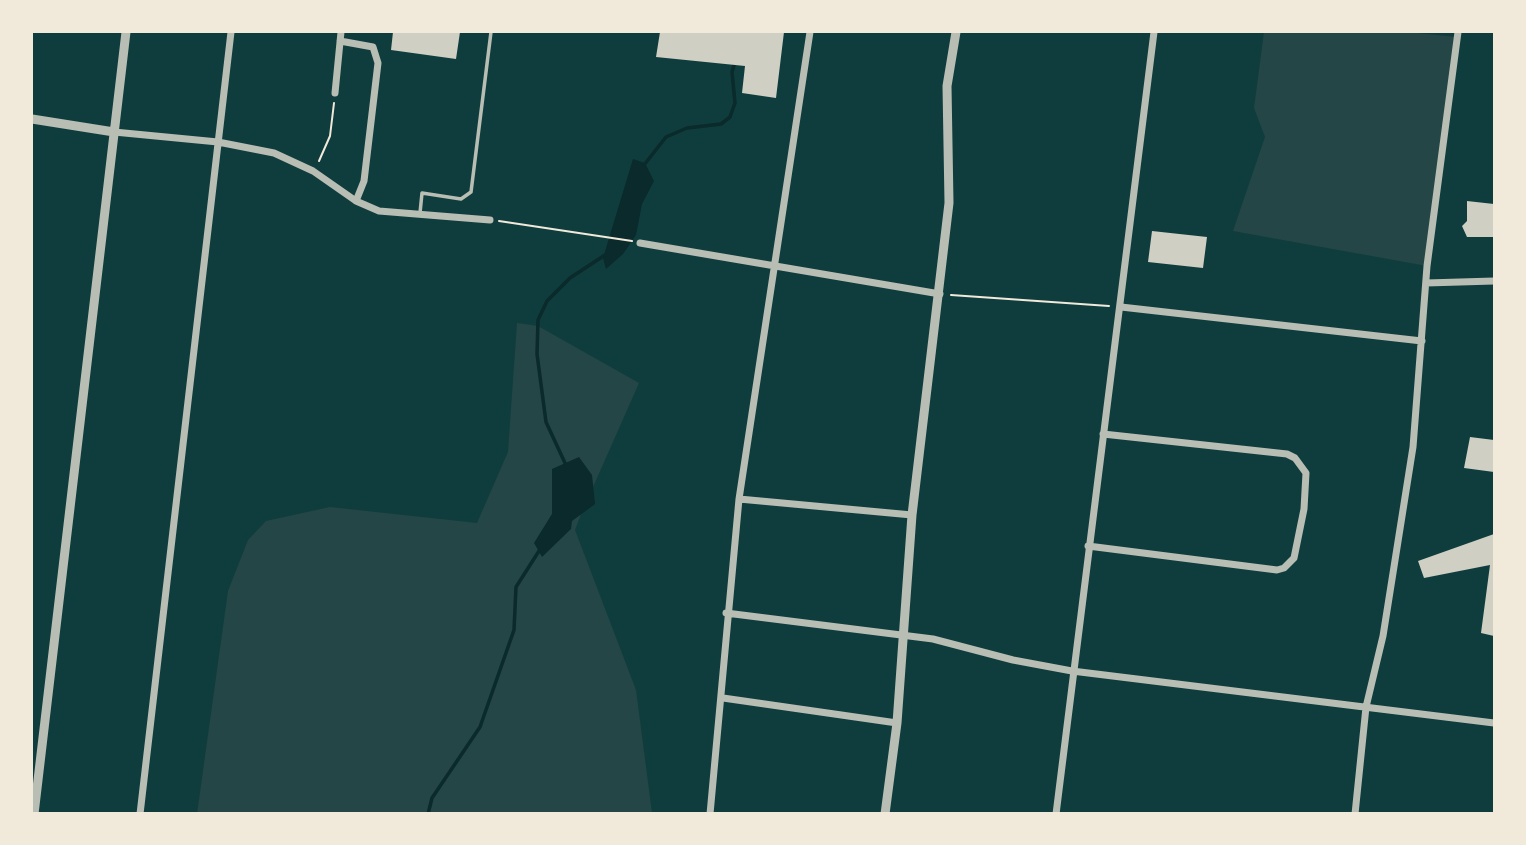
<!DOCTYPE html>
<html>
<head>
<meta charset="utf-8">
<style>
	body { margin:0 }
	#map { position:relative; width:1526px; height:845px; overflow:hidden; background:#0f3d3e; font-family:"Fira Sans Condensed",sans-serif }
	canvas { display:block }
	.frame { position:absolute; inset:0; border:33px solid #f1e9da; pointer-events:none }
</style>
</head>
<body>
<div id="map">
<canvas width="1526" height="845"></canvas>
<div class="frame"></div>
</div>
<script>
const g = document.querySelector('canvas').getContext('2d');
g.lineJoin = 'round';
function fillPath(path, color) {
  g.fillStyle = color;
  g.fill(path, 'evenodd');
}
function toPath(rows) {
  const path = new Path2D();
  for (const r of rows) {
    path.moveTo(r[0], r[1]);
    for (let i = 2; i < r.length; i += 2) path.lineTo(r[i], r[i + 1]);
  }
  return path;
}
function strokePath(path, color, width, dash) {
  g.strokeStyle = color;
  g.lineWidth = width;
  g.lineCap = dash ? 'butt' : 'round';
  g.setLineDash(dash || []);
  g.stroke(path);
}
fillPath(toPath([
	[1264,32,1407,32,1457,37,1427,266,1233,231,1265,137,1254,108],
	[517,323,538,326,639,383,593,487,552,469,552,514,535,543,581,514,575,530,636,690,652,813,197,814,228,591,248,540,266,521,330,507,477,523,508,452]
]), '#244646');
fillPath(toPath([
	[633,159,645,163,654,181,642,204,636,235,623,254,606,269,603,258],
	[579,457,592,475,595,504,572,521,571,529,542,557,534,543,552,514,552,469]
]), '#0a2a2b');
strokePath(toPath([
	[644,165,666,137,687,128,721,124,730,117,735,103,732,72,735,62],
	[565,463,546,422,537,354,538,320,547,301,570,278,605,255],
	[428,814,432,798,480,727,514,630,516,587,539,551]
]), '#0a2a2b', 3.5);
fillPath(toPath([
	[393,32,460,32,456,59,391,50],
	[660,32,784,32,776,98,742,93,745,66,656,57],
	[1467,201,1494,204,1494,237,1467,237,1462,226,1467,221],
	[1152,231,1207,237,1203,268,1148,262],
	[1470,437,1494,440,1494,472,1464,468],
	[1494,534,1494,636,1481,633,1490,565,1424,578,1418,561]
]), '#cfcfc3');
strokePath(toPath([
	[319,161,330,136,334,103],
	[499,221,632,241],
	[951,295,1109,306]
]), '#f1e9da', 2);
strokePath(toPath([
	[420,213,422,193,461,199,471,192,491,32]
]), '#b8beb3', 3.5);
strokePath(toPath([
	[340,41,373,47,378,63,364,181,356,201],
	[335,93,341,32],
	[114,132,218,142,274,153,313,171,356,201,379,211,490,220],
	[640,243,940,294],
	[1426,283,1494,281],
	[1121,307,1422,341],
	[739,499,912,515],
	[1088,546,1277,570,1284,568,1294,558,1304,509,1306,473,1295,458,1287,454,1103,434],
	[726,613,933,639,1013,660,1072,671,1494,723],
	[723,698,897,723],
	[140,814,231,32],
	[710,814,739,499,810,32],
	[1056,814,1154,32],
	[1355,814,1366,707,1383,636,1413,447,1427,266,1458,32]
]), '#b8beb3', 7);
strokePath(toPath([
	[32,119,114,132],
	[34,814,126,32],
	[885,814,897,723,912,515,949,203,947,86,956,32]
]), '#b8beb3', 9);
</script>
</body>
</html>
